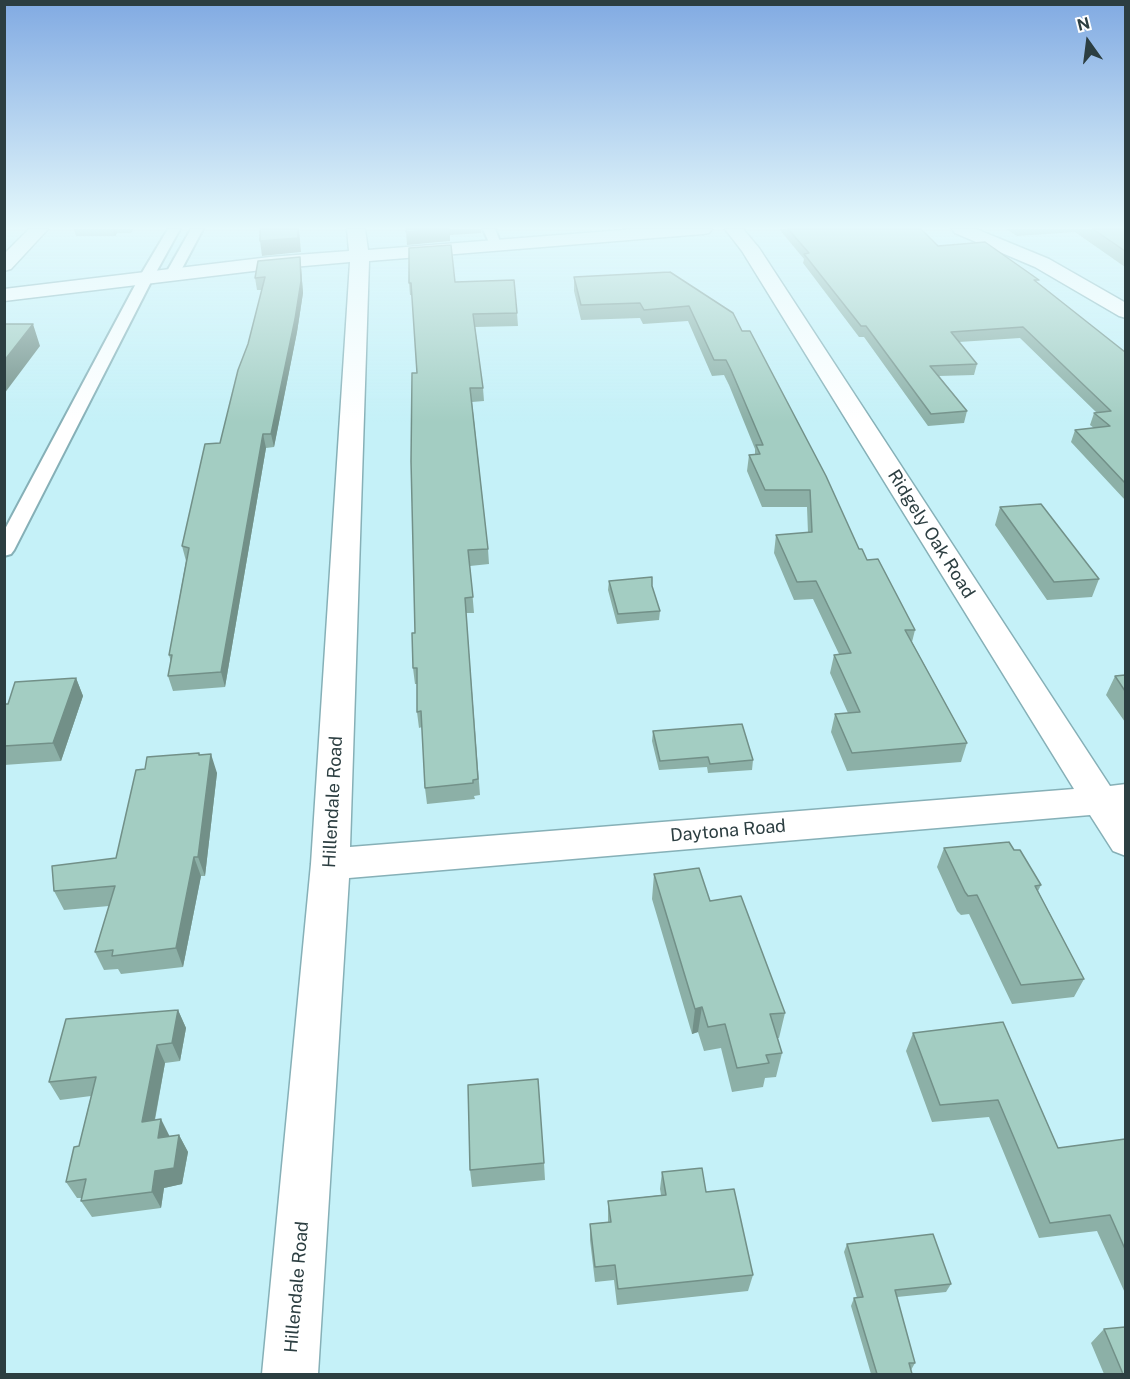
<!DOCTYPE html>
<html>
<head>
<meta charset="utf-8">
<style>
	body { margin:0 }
	#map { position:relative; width:1130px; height:1379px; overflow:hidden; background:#c5f1f8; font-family:"Public Sans",sans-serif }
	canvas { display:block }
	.frame { position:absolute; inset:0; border:6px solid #2c3e41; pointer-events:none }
	.north { position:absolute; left:1058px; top:12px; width:60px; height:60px; -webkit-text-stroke:4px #fff; paint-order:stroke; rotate:346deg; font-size:16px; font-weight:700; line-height:24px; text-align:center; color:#2c3e41 }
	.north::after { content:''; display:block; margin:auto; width:21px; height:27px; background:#2c3e41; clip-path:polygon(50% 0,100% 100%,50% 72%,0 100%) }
</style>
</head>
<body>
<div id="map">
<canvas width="1130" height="1379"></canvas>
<div class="frame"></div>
<div class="north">N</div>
</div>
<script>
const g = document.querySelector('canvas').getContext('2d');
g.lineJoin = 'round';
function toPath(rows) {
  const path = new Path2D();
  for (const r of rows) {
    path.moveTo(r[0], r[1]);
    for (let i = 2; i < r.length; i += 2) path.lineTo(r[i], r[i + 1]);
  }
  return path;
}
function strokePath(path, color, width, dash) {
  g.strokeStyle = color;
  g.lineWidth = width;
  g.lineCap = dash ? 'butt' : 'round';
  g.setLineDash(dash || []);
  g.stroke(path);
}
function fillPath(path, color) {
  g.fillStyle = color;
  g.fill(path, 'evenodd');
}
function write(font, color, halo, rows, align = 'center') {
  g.font = font + ' "Public Sans",sans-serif';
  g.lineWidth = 4.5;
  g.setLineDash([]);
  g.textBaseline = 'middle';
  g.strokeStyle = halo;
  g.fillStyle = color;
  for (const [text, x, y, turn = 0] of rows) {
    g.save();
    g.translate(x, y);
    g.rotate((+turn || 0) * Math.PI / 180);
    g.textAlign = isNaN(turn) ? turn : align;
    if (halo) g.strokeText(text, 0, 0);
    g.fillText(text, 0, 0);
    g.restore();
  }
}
const lane = toPath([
	[168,229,180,229,154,276,14,550,11,554,4,556,4,531,140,276,168,229],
	[191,229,203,229,178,276,168,276,166,273,191,229],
	[483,229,495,229,501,244,499,247,491,247,483,229]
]);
const street = toPath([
	[29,229,48,229,11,269,4,271,4,254,29,229],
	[347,229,365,229,368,250,636,229,712,229,709,233,703,234,369,261,350,847,1074,789,742,251,725,229,743,229,759,248,1110,786,1126,784,1126,856,1113,851,1090,815,349,878,318,1374,262,1374,311,864,350,262,270,269,4,301,4,289,270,257,349,251,347,229],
	[952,229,976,229,1049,259,1126,303,1126,318,1119,316,1035,267,955,233,952,229]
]);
strokePath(lane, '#86b0b7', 4);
strokePath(street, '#86b0b7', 3);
fillPath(lane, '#fff');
fillPath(street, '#fff');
fillPath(toPath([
	[74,229,134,229,131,233,117,233,115,236,76,236],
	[779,229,921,229,938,246,1038,284,1125,352,1125,500,1071,442,1075,430,1094,428,1090,425,1094,413,1097,413,1020,338,959,342,977,364,974,375,939,376,967,411,964,423,928,426,864,337,859,337,803,263,804,259],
	[1006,229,1125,229,1125,267,1075,232,1017,236],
	[301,268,303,293,297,332,274,447,266,448,225,687,173,691,168,676,171,662,169,655,186,561,182,546,220,443,248,344,262,290,257,290,255,278],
	[670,272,742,331,859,549,867,560,915,630,912,642,967,743,961,762,847,771,831,732,835,714,848,713,830,673,834,655,839,654,813,599,794,600,774,553,776,535,808,533,807,507,762,507,747,471,749,455,755,454,755,449,729,385,724,375,712,376,688,321,643,324,640,318,581,320,574,291,574,277],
	[455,282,517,313,518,326,475,327,483,388,484,401,472,402,488,549,489,564,470,566,474,613,466,613,480,795,474,796,475,799,427,804,425,788,422,727,419,728,417,712,417,684,415,684,413,668,415,633,417,373,412,295,410,295,409,283],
	[1000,507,1099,579,1092,597,1047,600,995,525],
	[609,581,652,586,660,611,659,620,617,624,608,590],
	[1125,675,1125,722,1106,695,1115,676],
	[76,678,83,696,61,761,4,765,4,704,8,704],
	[653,731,753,760,752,770,708,773,707,767,659,770,652,741],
	[200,755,217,773,205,876,201,876,183,967,121,974,118,969,104,970,95,952,109,906,64,910,54,891,116,858,145,769],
	[944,848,1014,850,1041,885,1038,891,1084,979,1074,997,1012,1004,969,914,961,915,957,911,937,867],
	[654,874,710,901,785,1013,779,1038,777,1038,782,1053,776,1077,765,1078,763,1087,732,1092,721,1048,704,1051,698,1032,692,1034,652,899],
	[178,1010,186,1028,180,1061,165,1063,155,1120,169,1136,179,1135,188,1152,182,1184,164,1188,161,1208,92,1217,81,1201,82,1198,77,1198,66,1182,79,1146,91,1096,60,1100,49,1082],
	[1003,1022,1058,1148,1125,1139,1125,1293,1097,1231,1039,1238,989,1117,932,1122,906,1051,913,1033],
	[544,1163,545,1180,472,1187,470,1170],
	[662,1172,706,1192,753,1275,748,1291,617,1305,614,1280,595,1282,590,1240,590,1224,608,1222,608,1201,661,1195,660,1189],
	[847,1244,951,1284,946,1292,897,1297,915,1363,911,1370,912,1374,871,1374,851,1306,854,1298,857,1298,844,1252],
	[1104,1329,1125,1374,1104,1374,1091,1343]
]), '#8cb0a7');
fillPath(toPath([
	[113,229,116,229,117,233,115,236],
	[298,229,299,229,301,252,262,256,260,241],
	[449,229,481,229,481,233,450,235,450,241,407,245,406,232],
	[300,257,301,268,303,293,297,332,274,447,271,434],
	[33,324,40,346,4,394,4,361],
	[263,434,266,448,225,687,221,672],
	[76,678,83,696,61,761,53,743],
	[211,754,217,773,205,876,198,857],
	[194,857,201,876,183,967,176,948],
	[702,1007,698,1032,692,1034,695,1009],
	[178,1010,186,1028,180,1061,172,1043],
	[157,1045,165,1063,151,1139,142,1122],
	[161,1119,170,1137,158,1138],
	[179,1135,188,1152,182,1184,164,1188,161,1208,152,1192,155,1171]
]), '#729088');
const building = toPath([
	[260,229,298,229,298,238,260,241,260,229],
	[406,229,449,229,406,232,406,229],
	[788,229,921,229,938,246,985,242,1039,280,1034,280,1125,352,1125,483,1075,430,1110,426,1094,413,1111,411,1023,327,951,332,977,364,930,366,967,411,931,414,866,326,861,326,804,254,809,253,788,229],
	[1093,229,1125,229,1125,251,1093,229],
	[451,245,455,282,514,280,517,313,473,314,483,388,470,388,488,549,468,550,473,597,465,598,478,779,473,780,473,783,425,788,421,711,417,712,417,668,413,668,412,633,415,633,411,461,412,373,417,373,411,283,409,283,409,248,451,245],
	[300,257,301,281,295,319,271,434,263,434,221,672,168,676,172,655,169,655,189,548,182,546,205,444,220,443,238,370,248,344,265,277,255,278,258,261,300,257],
	[670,272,733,313,742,331,750,331,826,476,859,549,862,549,867,560,878,559,915,630,905,630,967,743,852,753,835,714,860,712,834,655,851,653,816,581,797,582,776,535,812,532,810,490,765,490,749,455,760,454,756,445,763,445,731,370,726,360,714,360,689,306,644,310,640,303,581,305,574,277,670,272],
	[4,324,33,324,4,361,4,324],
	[1041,504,1099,579,1054,582,1000,507,1041,504],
	[652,577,652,586,660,611,618,614,609,581,652,577],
	[1125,675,1125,691,1115,676,1125,675],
	[76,678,53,743,4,746,4,704,8,704,15,682,76,678],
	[742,724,753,760,710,764,708,757,660,761,653,731,742,724],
	[199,753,199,755,211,754,198,857,194,857,176,948,112,956,113,950,95,952,115,886,54,891,52,866,116,858,136,770,145,769,147,757,199,753],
	[1009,842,1014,850,1020,850,1041,885,1035,886,1084,979,1021,985,977,895,968,896,965,892,944,848,1009,842],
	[699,868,710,901,741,896,785,1013,770,1014,782,1053,766,1055,769,1063,737,1068,725,1024,708,1027,702,1007,695,1009,654,874,699,868],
	[178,1010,172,1043,157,1045,142,1122,161,1119,158,1138,179,1135,174,1168,155,1171,152,1192,81,1201,86,1179,66,1182,74,1147,79,1146,96,1077,49,1082,66,1019,178,1010],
	[1003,1022,1058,1148,1125,1139,1125,1249,1110,1215,1050,1223,998,1100,940,1105,913,1033,1003,1022],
	[538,1079,544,1163,470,1170,468,1085,538,1079],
	[702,1168,706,1192,734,1189,753,1275,618,1289,615,1265,595,1267,590,1224,611,1222,608,1201,666,1195,662,1172,702,1168],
	[933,1234,951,1284,895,1290,915,1363,909,1363,912,1374,877,1374,854,1298,863,1297,847,1244,933,1234],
	[1125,1327,1125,1374,1123,1374,1104,1329,1125,1327]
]);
fillPath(building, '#a3cdc2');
strokePath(building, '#729088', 1.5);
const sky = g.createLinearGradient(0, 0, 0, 422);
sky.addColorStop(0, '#81aae2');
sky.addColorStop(0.54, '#e5f9fc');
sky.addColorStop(1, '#e5f9fc00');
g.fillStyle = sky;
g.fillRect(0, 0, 1130, 422);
write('18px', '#2c3e41', '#fff', [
	["Ridgely Oak Road",931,534,58],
	["Hillendale Road",333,802,-87],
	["Daytona Road",728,831,-5],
	["Hillendale Road",297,1287,-85]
]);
</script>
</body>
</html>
